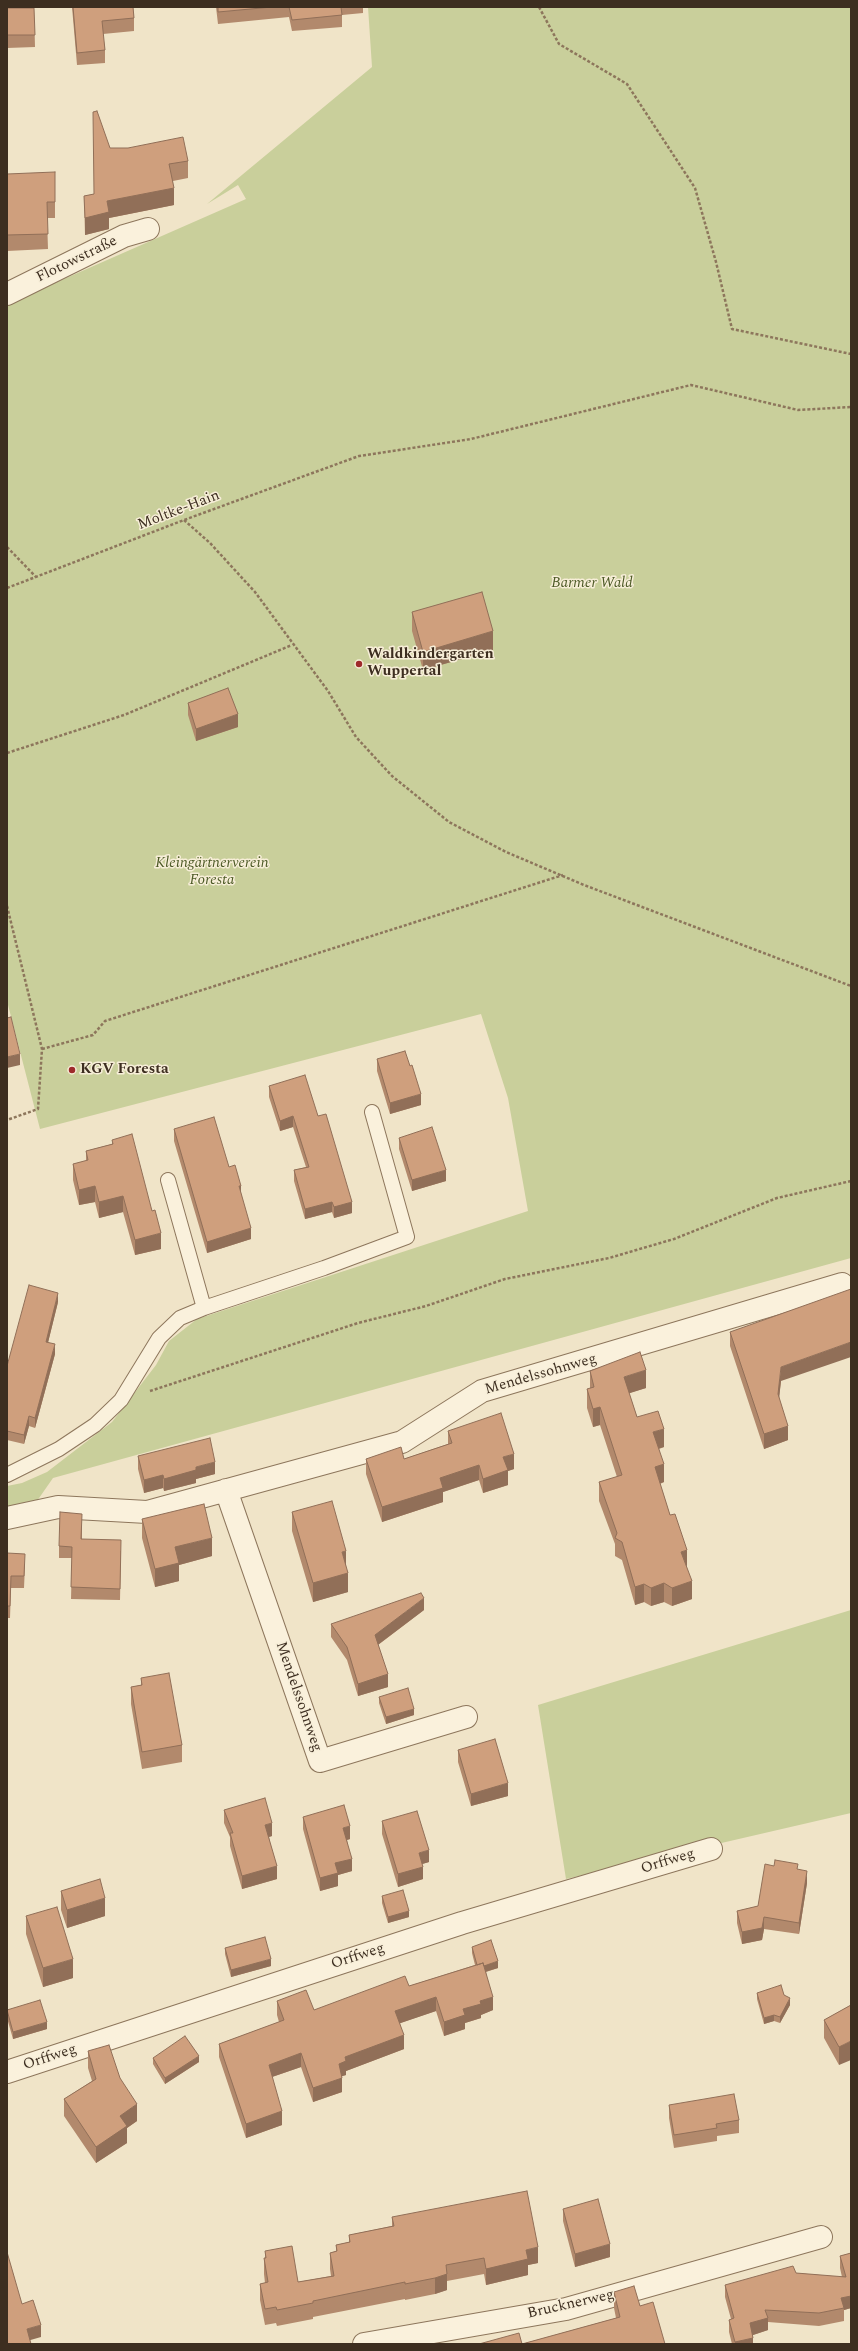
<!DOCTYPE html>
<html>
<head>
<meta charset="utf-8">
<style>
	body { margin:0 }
	#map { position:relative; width:858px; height:2351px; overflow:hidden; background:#f0e4c8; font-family:Spectral,serif }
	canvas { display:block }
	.frame { position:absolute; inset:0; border:8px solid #3d2e20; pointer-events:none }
</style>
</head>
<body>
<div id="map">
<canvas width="858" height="2351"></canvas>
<div class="frame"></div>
</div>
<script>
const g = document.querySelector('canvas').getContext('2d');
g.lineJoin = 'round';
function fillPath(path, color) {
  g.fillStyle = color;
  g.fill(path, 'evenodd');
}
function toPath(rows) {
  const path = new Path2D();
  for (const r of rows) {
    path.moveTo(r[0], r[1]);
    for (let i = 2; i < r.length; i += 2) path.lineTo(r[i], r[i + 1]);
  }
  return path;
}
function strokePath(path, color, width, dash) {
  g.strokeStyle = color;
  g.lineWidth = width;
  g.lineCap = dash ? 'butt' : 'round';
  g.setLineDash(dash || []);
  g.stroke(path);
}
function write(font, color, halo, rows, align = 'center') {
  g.font = font + ' Spectral,serif';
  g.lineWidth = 3;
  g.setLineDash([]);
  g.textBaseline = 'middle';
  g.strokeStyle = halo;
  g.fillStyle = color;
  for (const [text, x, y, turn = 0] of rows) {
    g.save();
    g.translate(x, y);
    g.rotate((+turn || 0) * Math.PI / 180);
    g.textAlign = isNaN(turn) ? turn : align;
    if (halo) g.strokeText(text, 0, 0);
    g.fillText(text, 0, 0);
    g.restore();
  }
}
fillPath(toPath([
	[368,7,851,7,851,1258,53,1478,37,1501,7,1509,7,1486,22,1483,47,1472,112,1422,156,1365,169,1341,197,1319,528,1211,508,1098,481,1014,40,1129,7,1001,7,304,246,199,238,185,207,204,372,67],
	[851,1610,851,1813,566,1879,538,1705]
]), '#c9cf9b');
const service = toPath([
	[204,1308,324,1268,407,1237,372,1112],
	[7,1475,59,1449,95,1425,121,1400,159,1338,180,1318,204,1308,168,1180]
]);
const minor = toPath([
	[7,294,124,236,148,229],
	[226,1490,320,1761,466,1717],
	[7,1518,58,1507,147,1512,402,1442,482,1391,842,1284],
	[7,2072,462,1923,711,1849],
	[364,2344,566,2309,821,2237]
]);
strokePath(service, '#8d765c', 16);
strokePath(minor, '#8d765c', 24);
strokePath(toPath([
	[539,7,559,44,627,84,695,188,716,262,732,329,851,354],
	[184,520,210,543,255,592,328,691,356,737,392,776,449,822,506,852,584,885,851,986],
	[7,547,36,577],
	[7,588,184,520,359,456,471,439,691,385,798,410,851,407],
	[7,753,124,715,292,645],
	[7,906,42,1049,38,1109,7,1120],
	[42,1049,93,1035,105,1021,563,875],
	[150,1391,358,1323,426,1306,505,1279,609,1258,674,1239,777,1198,851,1181]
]), '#8d765c', 2.5, [3, 2]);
strokePath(service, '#faf1dc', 14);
strokePath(minor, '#faf1dc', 22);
fillPath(toPath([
	[72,7,133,7,134,18,134,31,103,34,105,50,105,63,77,65],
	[216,7,363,7,363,13,342,15,342,27,292,31,289,17,218,24],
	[7,8,34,8,35,47,7,48],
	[110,148,188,161,188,178,173,181,174,205,109,218,109,229,85,235,84,196,94,194],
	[7,174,55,202,55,218,47,218,48,249,7,251],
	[412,612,493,650,423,670,412,631],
	[188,703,238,727,196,741,188,715],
	[377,1059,421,1105,390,1114,377,1071],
	[269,1086,318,1116,352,1213,334,1218,332,1212,305,1219,294,1181,294,1170,306,1167,293,1127,280,1131,269,1097],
	[174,1129,229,1167,241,1193,251,1239,207,1253,174,1141],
	[399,1138,446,1181,412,1191,399,1149],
	[112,1140,161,1249,135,1255,123,1212,99,1218,95,1202,79,1205,73,1180,73,1164,86,1161,86,1151,112,1144],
	[58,1302,48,1342,55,1354,35,1428,29,1426,24,1444,7,1440,7,1366],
	[730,1332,781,1381,779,1397,788,1440,764,1449,730,1346],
	[590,1371,646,1388,629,1393,637,1417,664,1447,659,1449,664,1482,660,1484,687,1568,692,1599,672,1606,664,1602,651,1606,644,1602,635,1605,622,1560,615,1556,615,1544,599,1501,599,1482,617,1477,600,1425,593,1427,587,1408,587,1389,590,1389],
	[448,1431,514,1469,508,1471,508,1485,483,1493,479,1480,443,1492,443,1502,382,1522,366,1474,366,1459,404,1459,448,1444],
	[138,1456,215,1474,196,1479,196,1483,164,1491,163,1488,144,1493,138,1469],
	[292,1512,346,1566,348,1592,313,1602,292,1531],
	[142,1519,212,1556,179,1565,179,1581,155,1587,142,1538],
	[82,1525,82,1539,121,1551,120,1600,71,1599,72,1558,59,1558,59,1546],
	[7,1553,25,1565,24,1588,11,1588,10,1618,7,1618],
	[424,1610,378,1645,388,1687,358,1696,347,1660,331,1637,331,1624],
	[141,1678,182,1745,182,1762,142,1769,131,1704,131,1687,141,1685],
	[379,1697,414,1715,386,1724,379,1703],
	[458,1750,508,1796,471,1806,458,1762],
	[224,1810,272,1836,269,1837,277,1879,242,1889,230,1846,230,1837,224,1823],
	[303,1817,350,1839,347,1840,352,1871,338,1875,338,1886,320,1891,303,1829],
	[382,1821,429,1862,422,1864,423,1879,398,1887,382,1834],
	[798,1869,807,1883,799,1934,764,1929,762,1940,742,1944,737,1923,737,1911,758,1906],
	[61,1891,105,1916,67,1928,61,1910],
	[382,1896,409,1917,388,1923,382,1903],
	[26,1916,73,1978,43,1987,26,1934],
	[472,1947,498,1968,486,1972,493,2010,481,2015,481,2018,465,2023,465,2029,444,2036,436,2011,400,2023,404,2049,346,2071,346,2075,342,2076,342,2092,313,2102,301,2067,272,2077,282,2125,246,2138,219,2057,219,2044,279,2022,277,2015,277,2001,314,2010,409,1986,475,1965,472,1953],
	[225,1948,271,1966,231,1977,225,1954],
	[757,1993,784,1995,790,2005,780,2023,774,2021,764,2024,757,1999],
	[851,2005,839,2065,824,2038,824,2020],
	[7,2010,47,2029,13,2039,7,2018],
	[88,2051,120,2078,137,2121,127,2128,127,2143,96,2163,64,2116,64,2099,92,2081,88,2068],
	[153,2058,199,2062,165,2084,153,2064],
	[669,2105,739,2120,739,2133,717,2136,717,2141,674,2148,669,2118],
	[563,2209,610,2257,575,2267,563,2221],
	[392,2217,538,2263,528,2265,528,2275,486,2285,484,2274,447,2281,447,2290,435,2294,405,2300,405,2299,313,2317,313,2319,277,2326,276,2323,265,2325,260,2300,260,2284,265,2283,264,2274,264,2258,265,2258,265,2251,298,2282,331,2276,330,2269,330,2253,336,2251,336,2245,349,2242,349,2235,392,2226],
	[851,2253,851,2308,844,2310,844,2321,819,2326,768,2322,768,2330,753,2335,753,2344,732,2344,729,2332,729,2320,731,2319,725,2297,725,2285,796,2273,842,2277,840,2268,840,2256],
	[614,2292,640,2306,665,2344,522,2344,616,2318,614,2308]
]), '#b2896c');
fillPath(toPath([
	[174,188,174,205,109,218,109,229,85,235,85,218,107,201],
	[493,631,493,650,423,670,423,652],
	[238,714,238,727,196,741,196,729],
	[20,1054,20,1065,7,1068,7,1057],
	[421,1094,421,1105,390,1114,390,1103],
	[293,1116,293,1127,280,1131,280,1121],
	[446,1170,446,1181,412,1191,412,1180],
	[95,1186,95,1202,79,1205,79,1190],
	[239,1186,241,1186,241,1197],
	[123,1196,123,1212,99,1218,99,1202],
	[332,1202,332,1212,305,1219,305,1209],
	[352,1202,352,1213,334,1218,334,1207],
	[251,1228,251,1239,207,1253,207,1242],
	[161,1233,161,1249,135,1255,135,1240],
	[58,1293,58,1302,46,1351,46,1342],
	[851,1342,851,1357,781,1381,778,1408,778,1394,781,1367],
	[55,1344,55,1354,35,1428,35,1418],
	[646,1370,646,1388,624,1395,624,1377],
	[600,1407,600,1425,593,1427,593,1409],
	[29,1416,29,1426,24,1444,24,1435],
	[788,1426,788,1440,764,1449,764,1434],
	[664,1429,664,1447,653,1450,653,1432],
	[514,1454,514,1469,508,1471,508,1485,483,1493,483,1479,503,1457],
	[215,1462,215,1474,196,1479,196,1483,164,1491,164,1479,196,1467],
	[664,1464,664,1482,655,1485,655,1467],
	[479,1465,479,1480,443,1492,443,1502,382,1522,382,1507,440,1478],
	[163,1475,163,1488,144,1493,144,1480],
	[212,1538,212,1556,179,1565,179,1581,155,1587,155,1569,175,1547],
	[687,1550,687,1568,681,1552],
	[346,1551,346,1569,342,1552],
	[348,1573,348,1592,313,1602,313,1583],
	[692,1581,692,1599,672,1606,672,1588],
	[664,1583,664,1602,651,1606,651,1588],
	[644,1584,644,1602,635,1605,635,1587],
	[424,1598,424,1610,375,1647,375,1635],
	[388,1674,388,1687,358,1696,358,1684],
	[414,1709,414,1715,386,1724,386,1717],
	[508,1783,508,1796,471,1806,471,1794],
	[272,1823,272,1836,265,1838,265,1825],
	[350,1826,350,1839,343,1841,343,1828],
	[429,1850,429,1862,419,1865,419,1853],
	[352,1859,352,1871,338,1875,338,1886,320,1891,320,1878,335,1863],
	[277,1866,277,1879,242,1889,242,1876],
	[423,1867,423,1879,398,1887,398,1874],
	[807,1871,807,1883,799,1934,799,1923],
	[105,1898,105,1916,67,1928,67,1910],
	[409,1911,409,1917,388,1923,388,1917],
	[764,1917,764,1929,762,1940,742,1944,742,1932],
	[73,1959,73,1978,43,1987,43,1968],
	[271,1959,271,1966,231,1977,231,1970],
	[498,1961,498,1968,478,1974,478,1968],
	[436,1997,436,2011,395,2025,395,2011],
	[493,1997,493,2010,481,2015,481,2018,465,2023,465,2029,444,2036,444,2022,463,2009,480,2001],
	[790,1998,790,2005,780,2023,780,2017],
	[774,2015,774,2021,764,2024,764,2018],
	[47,2022,47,2029,13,2039,13,2032],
	[404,2035,404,2049,346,2071,346,2075,339,2077,339,2064,345,2057],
	[851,2041,851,2060,839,2065,839,2047],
	[301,2053,301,2067,269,2078,269,2065],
	[199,2056,199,2062,165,2084,165,2078],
	[342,2078,342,2092,313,2102,313,2088],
	[137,2104,137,2121,127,2128,127,2143,96,2163,96,2147,120,2116],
	[282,2111,282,2125,246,2138,246,2124],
	[610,2244,610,2257,575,2267,575,2254],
	[538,2247,538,2263,528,2265,528,2275,486,2285,486,2269,526,2250],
	[447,2274,447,2290,435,2294,435,2278],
	[851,2296,851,2308,844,2310,841,2298],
	[768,2318,768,2330,750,2336,750,2323],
	[41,2325,41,2337,27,2341,27,2329],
	[753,2338,753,2344,735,2344,735,2342]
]), '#916f58');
const building = toPath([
	[73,7,133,7,134,18,102,21,105,50,77,53,73,7],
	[218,7,272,7,218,12,218,7],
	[289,7,341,7,342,15,292,20,289,7],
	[7,8,34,8,35,35,7,35,7,8],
	[97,111,110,148,128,148,183,137,188,161,169,164,174,188,107,201,109,212,85,218,84,196,94,194,93,112,97,111],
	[55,172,55,202,47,202,48,234,7,235,7,174,55,172],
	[482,592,493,631,423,652,412,612,482,592],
	[228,688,238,714,196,729,188,703,228,688],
	[11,1017,20,1054,7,1057,7,1018,11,1017],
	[405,1051,410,1066,412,1065,421,1094,390,1103,377,1059,405,1051],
	[305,1075,318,1116,326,1114,352,1202,334,1207,332,1202,305,1209,294,1170,309,1167,293,1116,280,1121,269,1086,305,1075],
	[214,1117,229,1167,235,1165,241,1186,239,1186,251,1228,207,1242,174,1129,214,1117],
	[432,1127,446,1170,412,1180,399,1138,432,1127],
	[132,1134,152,1211,155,1210,161,1233,135,1240,123,1196,99,1202,95,1186,79,1190,73,1164,88,1160,86,1151,113,1144,112,1140,132,1134],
	[29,1285,58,1293,46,1342,55,1344,35,1418,29,1416,24,1435,7,1431,7,1366,29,1285],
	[851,1289,851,1342,781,1367,778,1394,788,1426,764,1434,730,1332,851,1289],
	[640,1352,646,1370,624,1377,637,1417,658,1411,664,1429,653,1432,664,1464,655,1467,670,1515,675,1514,687,1550,681,1552,692,1581,672,1588,664,1583,651,1588,644,1584,635,1587,622,1542,615,1538,617,1533,599,1482,622,1475,600,1407,593,1409,587,1389,594,1387,590,1371,640,1352],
	[501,1413,514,1454,503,1457,508,1470,483,1479,479,1465,440,1478,443,1488,382,1507,366,1459,401,1447,404,1459,452,1443,448,1431,501,1413],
	[210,1438,215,1462,196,1467,196,1470,164,1479,163,1475,144,1480,138,1456,210,1438],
	[332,1501,346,1551,342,1552,348,1573,313,1583,292,1512,332,1501],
	[204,1504,212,1538,175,1547,179,1563,155,1569,142,1519,204,1504],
	[60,1512,82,1514,81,1539,121,1540,120,1589,71,1587,72,1547,59,1546,60,1512],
	[7,1553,25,1554,24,1576,11,1576,10,1606,7,1606,7,1553],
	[421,1593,424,1598,375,1635,388,1674,358,1684,347,1647,331,1624,421,1593],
	[169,1673,182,1745,142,1752,131,1687,142,1685,141,1678,169,1673],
	[408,1688,414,1709,386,1717,379,1697,408,1688],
	[495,1739,508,1783,471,1794,458,1750,495,1739],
	[265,1798,272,1823,265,1825,277,1866,242,1876,230,1833,233,1833,224,1810,265,1798],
	[344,1805,350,1826,343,1828,352,1859,335,1863,338,1873,320,1878,303,1817,344,1805],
	[417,1811,429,1850,419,1853,423,1867,398,1874,382,1821,417,1811],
	[775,1860,798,1864,797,1869,807,1871,799,1923,764,1917,762,1928,742,1932,737,1911,758,1906,765,1864,774,1866,775,1860],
	[100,1879,105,1898,67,1910,61,1891,100,1879],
	[403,1890,409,1911,388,1917,382,1896,403,1890],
	[57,1907,73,1959,43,1968,26,1916,57,1907],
	[265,1937,271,1959,231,1970,225,1948,265,1937],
	[491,1940,498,1961,484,1966,483,1963,477,1965,472,1947,491,1940],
	[483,1963,493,1997,480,2001,481,2004,463,2009,465,2015,444,2022,436,1997,395,2011,404,2035,345,2057,346,2061,339,2064,342,2078,313,2088,301,2053,269,2065,282,2111,246,2124,219,2044,284,2020,277,2001,306,1990,314,2010,405,1976,409,1986,483,1963],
	[781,1985,784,1995,790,1998,780,2017,774,2015,764,2018,757,1993,781,1985],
	[40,2000,47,2022,13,2032,7,2010,40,2000],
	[851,2005,851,2041,839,2047,824,2020,851,2005],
	[185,2036,199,2056,165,2078,153,2058,185,2036],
	[109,2045,120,2078,137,2104,120,2116,127,2126,96,2147,64,2099,96,2079,88,2051,109,2045],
	[734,2094,739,2120,716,2124,717,2128,674,2135,669,2105,734,2094],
	[527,2191,538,2247,526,2250,528,2259,486,2269,484,2258,446,2265,447,2274,435,2278,405,2284,405,2282,313,2301,313,2303,277,2310,276,2307,265,2309,260,2284,268,2282,264,2258,266,2258,265,2251,292,2246,298,2282,334,2276,330,2253,337,2251,336,2245,350,2242,349,2235,394,2226,392,2217,527,2191],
	[598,2199,610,2244,575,2254,563,2209,598,2199],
	[7,2252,22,2304,33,2300,41,2325,27,2329,31,2344,7,2344,7,2252],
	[851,2253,851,2296,841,2298,844,2308,819,2313,765,2310,768,2318,750,2323,753,2338,735,2342,729,2320,734,2318,725,2285,793,2266,796,2273,846,2277,840,2256,851,2253],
	[634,2286,640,2306,653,2302,665,2344,479,2344,519,2333,522,2344,620,2317,614,2292,634,2286]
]);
fillPath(building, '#cf9f7d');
strokePath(building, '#916f58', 1);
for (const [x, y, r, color] of [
	[359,664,4,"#9e2a2b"],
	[72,1070,4,"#9e2a2b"]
]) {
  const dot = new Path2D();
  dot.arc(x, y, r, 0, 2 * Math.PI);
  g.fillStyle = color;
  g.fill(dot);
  strokePath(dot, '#f7eed8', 1.5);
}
write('15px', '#3d2e20', '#f7eed8', [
	["Flotowstraße",77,260,-26],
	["Moltke-Hain",179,511,-21],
	["Mendelssohnweg",541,1375,-16],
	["Mendelssohnweg",298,1697,71],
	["Orffweg",668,1862,-17],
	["Orffweg",358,1957,-18],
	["Orffweg",50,2058,-18],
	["Brucknerweg",571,2305,-13]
]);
write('italic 15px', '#4d5a26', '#f7eed8', [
	["Barmer Wald",592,584],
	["Kleingärtnerverein",212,864],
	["Foresta",212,881]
]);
write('bold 15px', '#3d2e20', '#f7eed8', [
	["Waldkindergarten",367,655],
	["Wuppertal",367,672],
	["KGV Foresta",80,1070]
], 'left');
</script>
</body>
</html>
